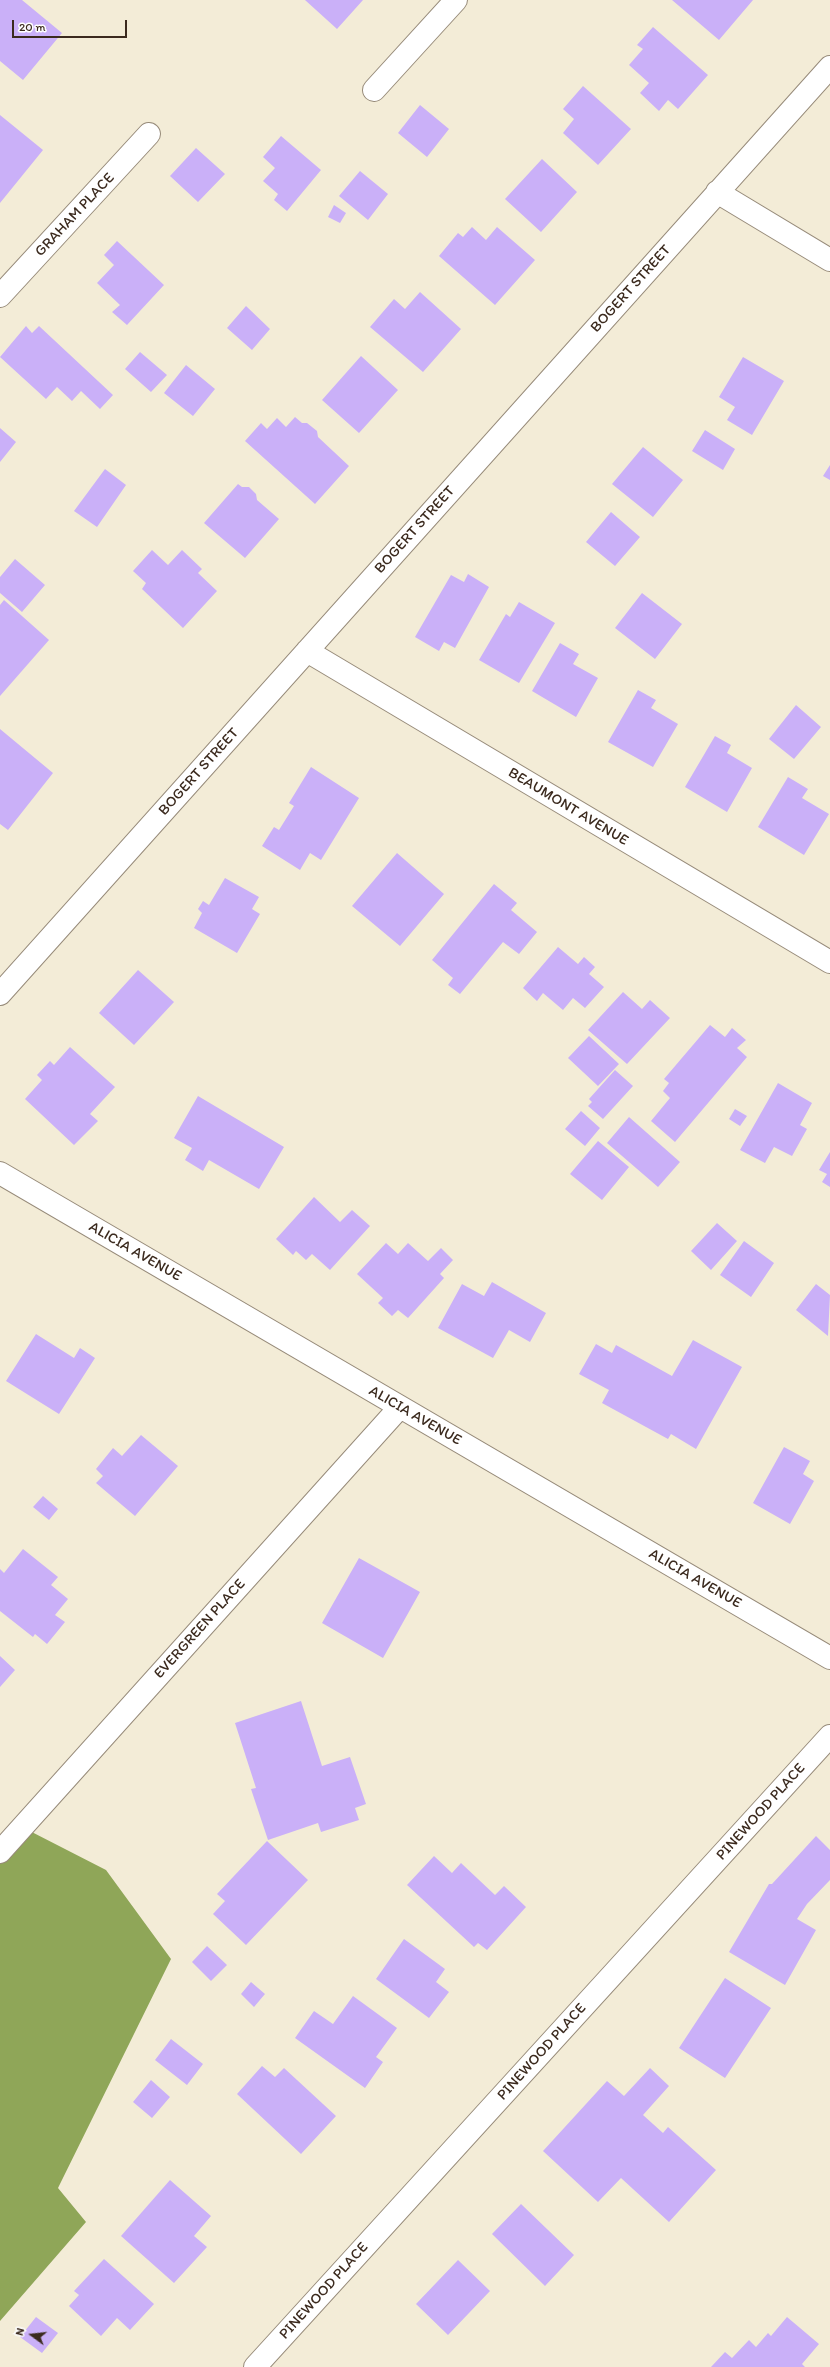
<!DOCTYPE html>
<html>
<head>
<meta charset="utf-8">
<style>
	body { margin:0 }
	#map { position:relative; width:830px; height:2367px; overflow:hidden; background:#f3ecd7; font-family:Itim,sans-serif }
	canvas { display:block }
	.north { position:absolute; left:12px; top:2315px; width:40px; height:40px; -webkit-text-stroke:3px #fff; paint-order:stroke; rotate:285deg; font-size:11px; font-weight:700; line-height:16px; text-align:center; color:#3b2a1e }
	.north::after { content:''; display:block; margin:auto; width:14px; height:18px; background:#3b2a1e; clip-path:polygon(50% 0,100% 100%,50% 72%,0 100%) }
	.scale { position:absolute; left:12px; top:20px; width:115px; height:18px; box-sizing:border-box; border:2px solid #3b2a1e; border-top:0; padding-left:5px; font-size:12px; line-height:14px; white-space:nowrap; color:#3b2a1e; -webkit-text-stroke:3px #fff; paint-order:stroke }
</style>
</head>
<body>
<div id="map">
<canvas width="830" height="2367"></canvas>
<div class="north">N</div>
<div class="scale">20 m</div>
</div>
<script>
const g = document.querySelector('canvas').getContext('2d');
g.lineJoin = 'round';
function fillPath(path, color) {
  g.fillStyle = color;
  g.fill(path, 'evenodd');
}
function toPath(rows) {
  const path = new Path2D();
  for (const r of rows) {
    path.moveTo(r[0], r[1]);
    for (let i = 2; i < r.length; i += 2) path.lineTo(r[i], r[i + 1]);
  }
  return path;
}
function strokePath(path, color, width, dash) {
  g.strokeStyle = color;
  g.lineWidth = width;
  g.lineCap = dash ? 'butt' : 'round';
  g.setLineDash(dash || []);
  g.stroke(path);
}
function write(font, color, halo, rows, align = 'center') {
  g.font = font + ' Itim,sans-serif';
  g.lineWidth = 3;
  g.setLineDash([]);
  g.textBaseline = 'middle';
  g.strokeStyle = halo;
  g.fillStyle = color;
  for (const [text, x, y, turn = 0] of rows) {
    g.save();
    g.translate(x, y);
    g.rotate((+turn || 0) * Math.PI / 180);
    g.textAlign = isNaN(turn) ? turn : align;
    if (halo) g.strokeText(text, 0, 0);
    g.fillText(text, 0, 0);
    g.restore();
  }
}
fillPath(toPath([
	[22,1827,106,1870,171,1959,58,2188,86,2222,0,2321,0,1852]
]), '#8fa658');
fillPath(toPath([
	[0,0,22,0,62,33,23,80,0,61],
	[305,0,363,0,337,29],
	[672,0,753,0,719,40],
	[653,27,708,75,678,109,668,100,659,111,640,93,649,83,629,65,643,49,637,45],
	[583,86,631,129,598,165,563,133,574,119,563,109],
	[420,105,449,129,427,157,398,133],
	[0,115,43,150,0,203],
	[281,136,321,170,287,211,274,200,278,194,263,181,275,168,263,157],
	[196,148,225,174,198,202,170,176],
	[542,159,577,192,541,232,505,199],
	[360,171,388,194,368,220,339,196],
	[334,205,346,213,340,223,328,217],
	[472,227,486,240,497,227,535,260,495,305,439,256,458,233,463,237],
	[117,241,164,285,127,325,112,312,120,305,97,283,114,265,104,255],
	[420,292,461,329,423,372,370,327,394,299,405,309],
	[246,306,270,329,252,350,227,328],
	[26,326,32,333,39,326,113,395,100,409,81,391,72,401,57,387,46,399,0,357],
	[140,352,167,375,151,392,125,369],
	[361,356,398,390,359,433,322,400],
	[743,357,784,381,752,435,727,420,735,407,719,397],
	[186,365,215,389,193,416,164,393],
	[295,417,302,423,307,423,317,431,318,437,349,466,315,504,245,441,261,423,267,429,277,418,286,427],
	[0,428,16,442,0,462],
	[705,430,735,449,723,470,692,451],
	[643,447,683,480,653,517,612,484],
	[830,465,830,480,823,476],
	[105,469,126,485,97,527,74,511],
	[238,484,242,487,249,487,256,494,257,500,279,519,245,558,204,523],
	[611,512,640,537,615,566,586,542],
	[152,550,168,565,182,550,202,569,198,573,217,591,183,628,142,589,146,583,133,571],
	[15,559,45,585,22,612,0,593,0,577],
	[468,574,489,587,455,648,444,642,439,651,415,637,451,575,464,582],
	[642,593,682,624,655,659,615,628],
	[4,600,49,640,0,696,0,605],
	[519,602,555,623,519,683,479,660,506,614,510,617],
	[560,643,579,654,573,664,598,678,576,717,532,691],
	[638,690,656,700,651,708,678,724,653,767,608,742],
	[796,705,821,727,794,759,769,739],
	[0,729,53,773,8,830,0,824],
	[715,736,731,745,727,753,752,768,727,812,685,787],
	[311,767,359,798,321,860,310,853,300,870,262,846,274,827,279,830,294,806,289,803],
	[788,777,808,789,802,798,829,814,804,855,758,827],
	[397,853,444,894,400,946,352,906],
	[225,878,259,897,252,909,260,914,237,953,194,928,202,913,198,909,203,901,209,905],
	[494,884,517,903,511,910,537,932,519,954,503,942,460,994,448,985,453,978,432,960],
	[558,947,578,964,584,957,595,967,589,974,604,987,585,1008,573,998,563,1010,543,993,537,1001,523,988],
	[138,970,174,1002,134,1045,99,1013],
	[623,992,642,1009,650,1000,670,1018,627,1064,588,1030],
	[710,1025,725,1037,732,1028,746,1040,737,1048,747,1057,675,1142,651,1121,670,1098,663,1091,669,1083,664,1079],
	[589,1036,619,1064,598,1086,568,1058],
	[70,1047,115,1087,90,1114,98,1121,74,1145,25,1099,42,1080,37,1075,50,1061,54,1065],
	[615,1070,633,1086,603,1119,588,1106,592,1102,589,1099],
	[778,1083,812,1103,800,1125,807,1129,792,1156,774,1147,765,1163,740,1150],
	[198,1096,284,1147,259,1189,209,1160,203,1171,185,1160,192,1148,174,1138],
	[735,1109,747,1116,740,1126,729,1119],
	[581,1111,600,1128,585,1146,565,1129],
	[629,1117,680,1162,658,1187,607,1143],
	[598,1141,629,1167,602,1200,570,1174],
	[830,1152,830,1187,822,1182,827,1174,819,1170],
	[314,1197,340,1222,352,1210,370,1226,330,1270,312,1254,306,1260,296,1251,293,1255,276,1239],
	[717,1223,737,1241,711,1270,691,1251],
	[744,1241,774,1263,751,1297,720,1275],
	[386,1243,398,1254,408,1243,428,1261,441,1248,453,1260,440,1274,444,1278,408,1318,398,1310,392,1316,378,1303,383,1298,357,1274],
	[492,1282,546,1313,530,1342,509,1330,493,1358,438,1328,462,1284,484,1296],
	[816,1284,830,1295,828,1336,796,1310],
	[36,1334,74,1358,80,1348,95,1358,59,1414,6,1381],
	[693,1340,742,1367,696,1449,671,1434,668,1439,602,1403,609,1390,579,1374,596,1344,612,1353,616,1345,672,1376],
	[141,1435,178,1466,135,1516,96,1483,103,1476,96,1469,113,1448,122,1456],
	[784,1447,810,1461,803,1474,814,1481,790,1524,753,1503],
	[43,1496,58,1509,49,1520,33,1507],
	[23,1549,58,1577,51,1585,68,1599,55,1615,65,1622,47,1644,35,1634,33,1637,0,1611,0,1569,4,1573],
	[359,1558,420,1592,383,1658,322,1623],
	[0,1656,15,1670,0,1687],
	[301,1701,322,1766,350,1757,366,1804,355,1808,359,1820,321,1832,318,1823,268,1840,251,1789,256,1788,235,1723],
	[816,1836,830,1850,830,1880,807,1904,797,1919,816,1930,785,1985,729,1952,769,1884,772,1884],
	[267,1841,308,1880,246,1945,213,1914,225,1901,217,1894],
	[434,1856,452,1873,461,1863,495,1895,504,1886,526,1907,487,1950,478,1943,474,1947,407,1885],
	[404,1939,445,1969,436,1982,449,1992,429,2018,376,1979],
	[207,1946,227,1965,211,1981,192,1962],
	[725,1978,771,2008,725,2078,679,2048],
	[251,1982,265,1994,254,2007,241,1994],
	[353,1996,397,2028,376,2057,383,2062,365,2088,295,2038,314,2011,333,2024],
	[171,2039,203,2064,187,2085,155,2060],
	[262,2066,275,2077,284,2068,336,2116,301,2154,237,2094],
	[650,2068,669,2086,643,2115,663,2133,668,2127,716,2170,669,2222,621,2178,598,2202,543,2151,607,2081,624,2096],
	[151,2080,170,2097,152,2118,133,2102],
	[170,2180,211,2216,194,2236,207,2247,174,2283,121,2236],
	[521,2204,574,2255,545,2286,492,2234],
	[104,2259,154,2304,130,2330,117,2318,101,2336,69,2306,79,2295,74,2291],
	[458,2260,490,2291,448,2335,416,2304],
	[36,2317,58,2333,42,2353,20,2337],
	[787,2317,819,2344,802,2364,805,2367,711,2367,725,2352,732,2358,749,2340,756,2347,768,2333,771,2336]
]), '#cab0f8');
const minor = toPath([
	[374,90,456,0],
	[717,192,830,260],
	[0,296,149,134],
	[307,651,830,962],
	[0,994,830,67],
	[0,1173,830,1658],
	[0,1852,400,1407],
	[255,2367,830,1736]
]);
strokePath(minor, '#978b7a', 24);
strokePath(minor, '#fff', 22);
write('15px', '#3b2a1e', '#fff', [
	["GRAHAM PLACE",75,215,-47],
	["BOGERT STREET",631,289,-48],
	["BOGERT STREET",415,530,-48],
	["BOGERT STREET",199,772,-48],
	["BEAUMONT AVENUE",568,807,31],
	["ALICIA AVENUE",135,1252,30],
	["ALICIA AVENUE",415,1416,30],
	["ALICIA AVENUE",695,1579,30],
	["EVERGREEN PLACE",200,1629,-48],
	["PINEWOOD PLACE",761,1812,-48],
	["PINEWOOD PLACE",542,2052,-48],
	["PINEWOOD PLACE",324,2291,-48]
]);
</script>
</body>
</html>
